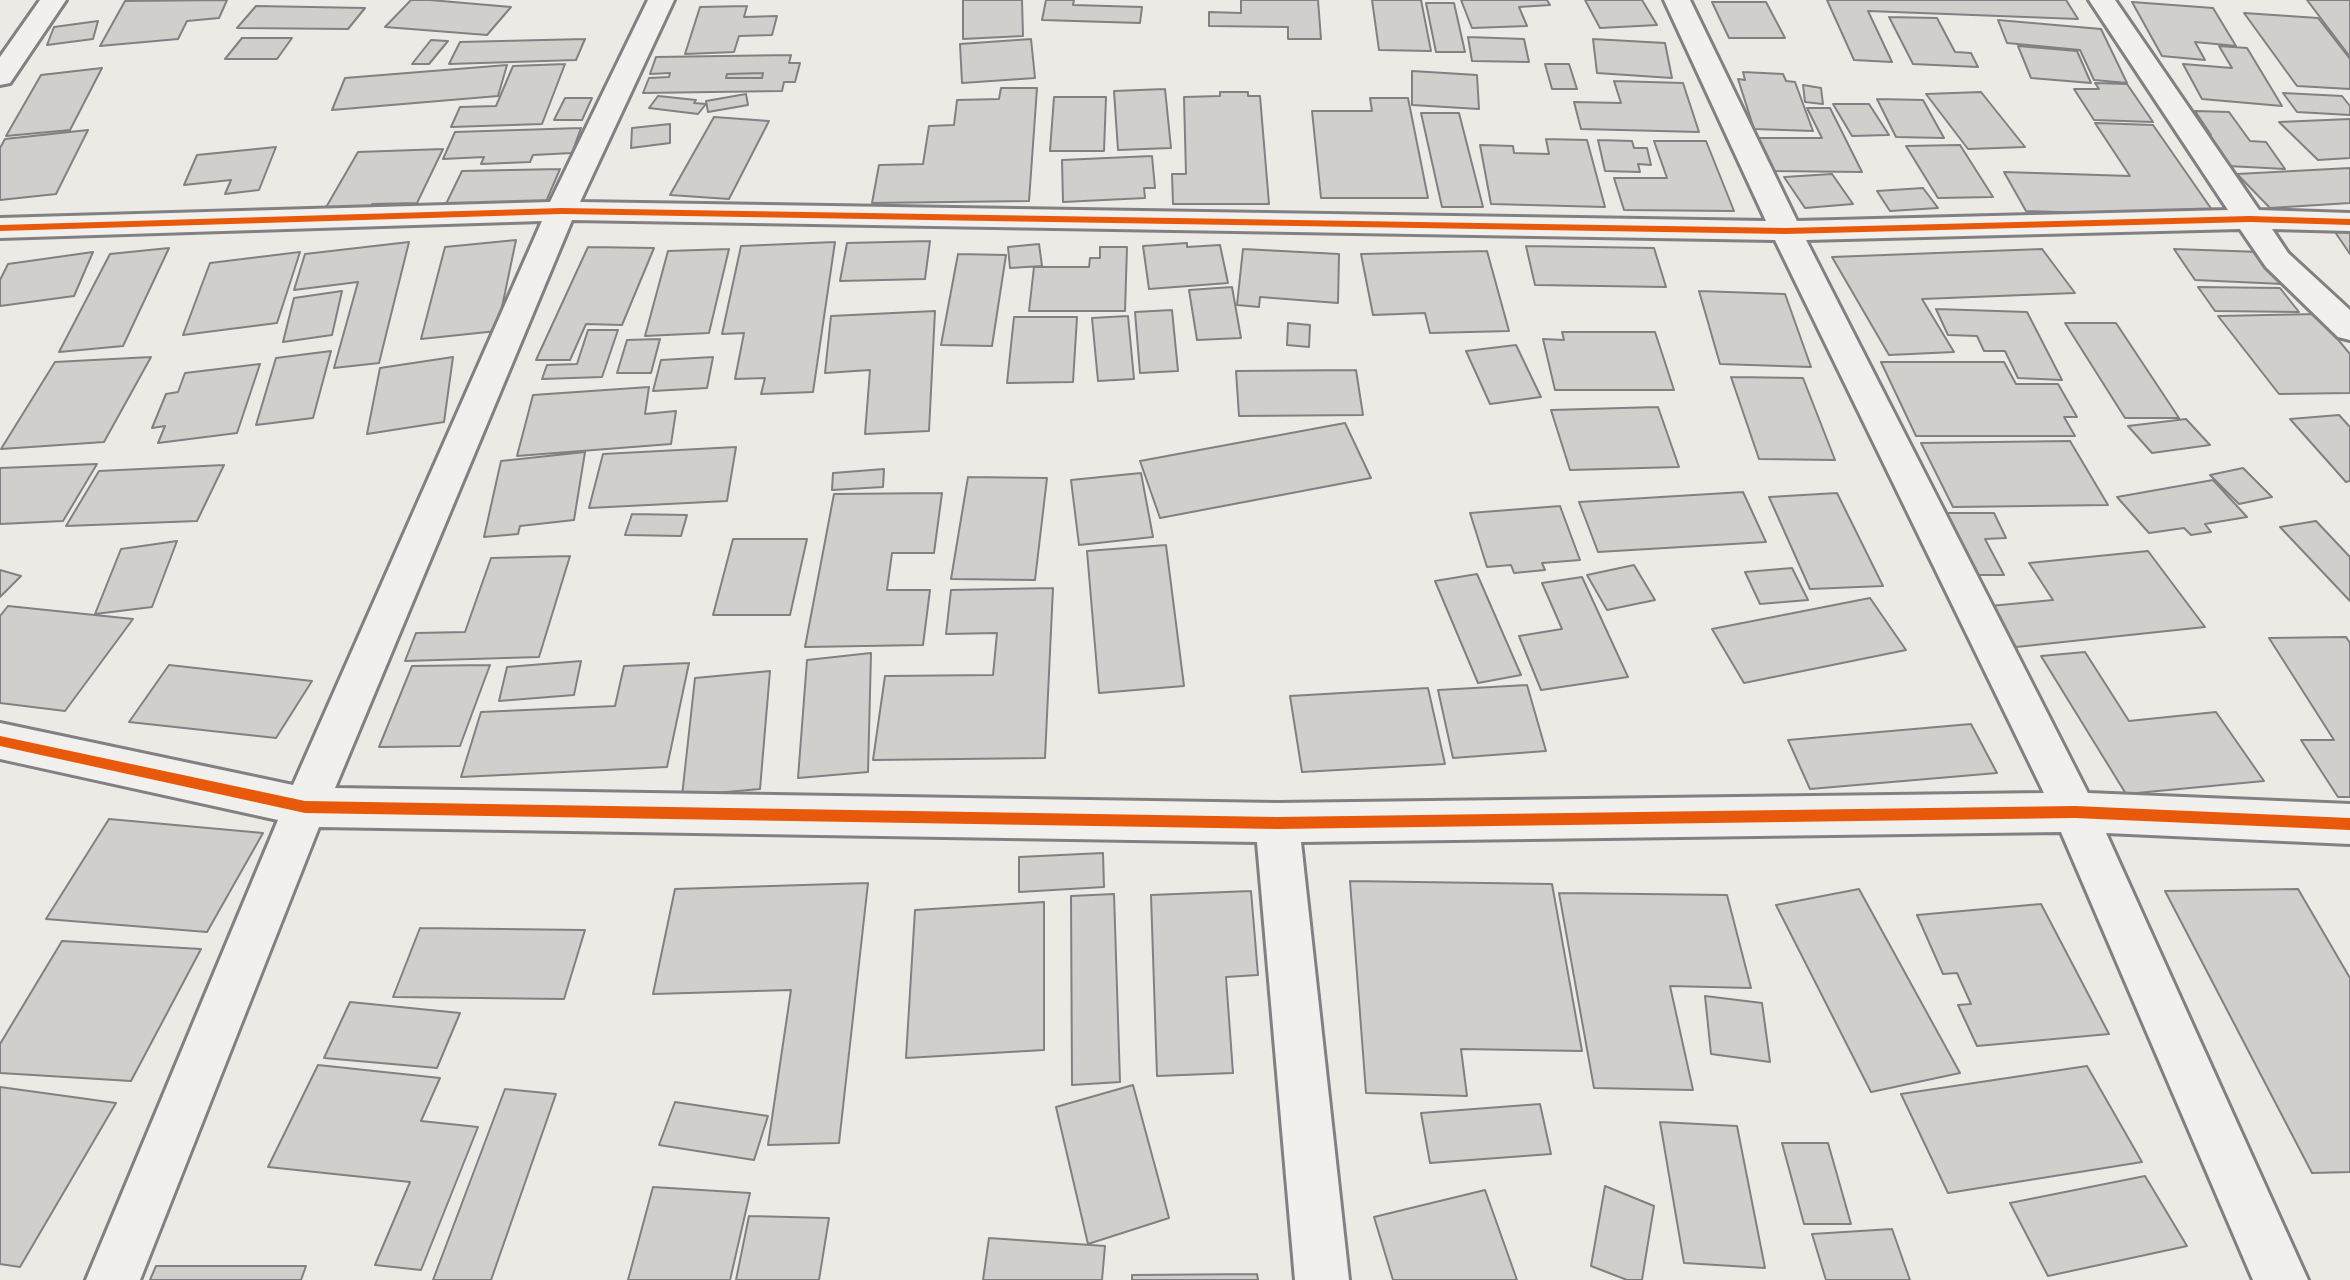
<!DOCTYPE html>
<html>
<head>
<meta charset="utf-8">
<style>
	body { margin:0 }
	canvas { display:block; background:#ebeae4 }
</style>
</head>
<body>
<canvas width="2350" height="1280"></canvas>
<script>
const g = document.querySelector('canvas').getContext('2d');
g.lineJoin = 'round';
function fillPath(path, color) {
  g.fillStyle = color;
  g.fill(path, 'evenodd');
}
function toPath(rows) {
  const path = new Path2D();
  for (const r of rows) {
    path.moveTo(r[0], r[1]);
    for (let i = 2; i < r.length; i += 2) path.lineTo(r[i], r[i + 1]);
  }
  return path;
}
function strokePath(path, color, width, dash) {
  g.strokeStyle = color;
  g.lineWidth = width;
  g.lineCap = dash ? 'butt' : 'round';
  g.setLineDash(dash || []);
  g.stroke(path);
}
const building = toPath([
	[227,0,219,18,187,21,178,39,100,46,125,1,227,0],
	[411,0,430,0,511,7,487,35,385,27,411,0],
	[963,0,1022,0,1023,36,963,39,963,0],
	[1046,0,1074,0,1073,5,1142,7,1140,23,1042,20,1046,0],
	[1241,0,1318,0,1321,39,1288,39,1288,27,1209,26,1209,12,1241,13,1241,0],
	[1372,0,1421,0,1431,51,1379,50,1372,0],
	[1461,0,1547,0,1550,5,1519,7,1527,26,1472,28,1461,0],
	[1585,0,1642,0,1657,25,1600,28,1585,0],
	[1827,0,2066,0,2078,19,1868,11,1892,62,1854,60,1827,0],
	[2307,0,2350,0,2350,57,2307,0],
	[1712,2,1766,2,1785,38,1729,38,1712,2],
	[2132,2,2213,8,2236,46,2195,42,2205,60,2162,56,2132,2],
	[1426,3,1454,3,1465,52,1436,52,1426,3],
	[256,6,365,8,348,29,237,28,256,6],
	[747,6,744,17,777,16,772,35,739,36,734,52,685,54,700,7,747,6],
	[2244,13,2318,18,2350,59,2350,89,2297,86,2244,13],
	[1889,17,1937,18,1955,52,1971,53,1978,67,1913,64,1889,17],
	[1998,20,2101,29,2127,83,2094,80,2080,50,2007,43,1998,20],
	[98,21,93,39,47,45,54,27,98,21],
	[1468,37,1524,39,1529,62,1472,61,1468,37],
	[242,38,292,38,277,59,225,59,242,38],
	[585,39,576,60,449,64,460,42,585,39],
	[1031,39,1035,78,962,83,960,44,1031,39],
	[1593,39,1665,43,1672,78,1597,73,1593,39],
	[431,40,448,41,429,64,412,64,431,40],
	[2018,46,2077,51,2091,83,2031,78,2018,46],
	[2219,46,2247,48,2282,106,2202,99,2183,64,2232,68,2219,46],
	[791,55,789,63,800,63,795,82,784,82,782,91,643,93,649,78,669,77,670,73,650,74,656,57,791,55],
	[763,73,762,78,726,78,727,74,763,73],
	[565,64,542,124,451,127,460,107,496,106,513,66,565,64],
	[1545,64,1569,64,1577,89,1552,89,1545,64],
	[507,65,498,96,332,110,345,78,507,65],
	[102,68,70,130,6,136,41,75,102,68],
	[1412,71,1477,75,1479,109,1412,105,1412,71],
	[1743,72,1783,74,1786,81,1795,82,1813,131,1754,129,1738,79,1745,80,1743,72],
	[763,73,762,78,726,78,727,74,763,73],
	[1614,81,1683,83,1699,132,1581,129,1574,102,1621,103,1614,81],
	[2095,83,2127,84,2153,122,2094,120,2074,89,2099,89,2095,83],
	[1803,85,1821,88,1823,104,1805,102,1803,85],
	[1001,88,1037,88,1029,201,872,203,879,165,923,164,929,126,954,125,957,100,999,99,1001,88],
	[1165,89,1171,148,1118,150,1114,91,1165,89],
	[1220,92,1248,92,1248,96,1260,96,1269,204,1173,204,1172,174,1186,174,1184,97,1220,96,1220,92],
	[1981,92,2025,147,1968,149,1926,94,1981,92],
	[2283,93,2342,96,2350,106,2350,115,2297,112,2283,93],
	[746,94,748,105,708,112,706,101,746,94],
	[658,96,696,100,694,103,706,104,698,114,649,108,658,96],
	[1054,97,1106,97,1104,151,1050,151,1054,97],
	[565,98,592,98,582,120,554,120,565,98],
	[1370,98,1408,98,1428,198,1321,198,1312,111,1372,111,1370,98],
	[1877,99,1923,100,1944,138,1896,137,1877,99],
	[1833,104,1869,104,1889,135,1852,136,1833,104],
	[1807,108,1830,108,1862,172,1772,171,1758,138,1822,138,1807,108],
	[2195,111,2229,112,2250,141,2266,142,2285,169,2228,166,2206,134,2211,135,2195,111],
	[1421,113,1459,113,1483,207,1442,207,1421,113],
	[714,117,769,121,729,199,670,195,714,117],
	[2350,119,2350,158,2318,160,2279,122,2350,119],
	[2095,123,2153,125,2217,217,2026,211,2004,172,2130,176,2095,123],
	[670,124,670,143,631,148,632,128,670,124],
	[581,128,572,153,533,155,530,162,481,164,484,157,443,159,455,132,581,128],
	[88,130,56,194,0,200,0,148,5,139,88,130],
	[1546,139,1587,140,1605,207,1491,204,1480,145,1513,146,1514,153,1549,154,1546,139],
	[1598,140,1632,141,1634,148,1647,148,1651,165,1638,164,1640,172,1605,171,1598,140],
	[1654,141,1706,141,1734,211,1624,210,1614,178,1667,178,1654,141],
	[1960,145,1993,197,1938,198,1906,146,1960,145],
	[276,147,259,190,225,194,231,180,184,185,197,155,276,147],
	[443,149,417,203,372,204,366,215,321,216,358,152,443,149],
	[1152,156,1155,188,1144,188,1145,198,1063,202,1062,160,1152,156],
	[2350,168,2350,203,2270,208,2237,174,2350,168],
	[560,169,545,204,445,206,462,171,560,169],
	[1832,174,1853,204,1805,208,1784,177,1832,174],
	[1923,188,1938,208,1890,211,1877,191,1923,188],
	[2333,229,2350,230,2350,254,2333,229],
	[516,240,497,331,421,339,445,247,516,240],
	[930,241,925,279,840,281,847,243,930,241],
	[409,242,379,363,334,368,358,282,294,290,305,254,409,242],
	[835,242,813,392,761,394,765,378,735,379,744,333,722,334,741,246,835,242],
	[1187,243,1187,247,1220,245,1228,283,1149,289,1143,246,1187,243],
	[1039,244,1042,266,1010,268,1008,247,1039,244],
	[1526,246,1654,248,1666,287,1535,285,1526,246],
	[588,247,654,248,622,325,586,324,570,360,536,360,588,247],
	[1100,247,1127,247,1125,311,1029,311,1034,267,1089,267,1090,258,1100,258,1100,247],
	[169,248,123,346,59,352,110,254,169,248],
	[729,249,709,333,645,336,668,251,729,249],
	[1243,249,1339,254,1338,303,1260,297,1259,307,1237,305,1243,249],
	[2042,249,2075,293,1922,299,1954,352,1889,355,1832,257,2042,249],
	[2174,249,2261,252,2283,284,2195,280,2174,249],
	[1487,251,1509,331,1430,333,1425,313,1373,315,1361,254,1487,251],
	[93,252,74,296,0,306,0,280,8,264,93,252],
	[300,252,277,323,183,335,210,263,300,252],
	[958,254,1006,255,992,346,941,345,958,254],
	[1232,287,1241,338,1197,340,1189,290,1232,287],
	[2198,287,2280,288,2299,312,2215,311,2198,287],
	[342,291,332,335,283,342,294,298,342,291],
	[1699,291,1785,294,1811,367,1720,364,1699,291],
	[1936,309,2027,312,2062,380,2018,378,2005,351,1984,351,1977,336,1948,335,1936,309],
	[1172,310,1178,371,1140,373,1135,312,1172,310],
	[935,311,929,431,865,434,870,370,825,373,831,316,935,311],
	[2317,314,2350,354,2350,393,2279,394,2218,316,2317,314],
	[1128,316,1134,379,1098,381,1092,318,1128,316],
	[1014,317,1077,317,1073,382,1007,383,1014,317],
	[1288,323,1310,325,1309,347,1287,345,1288,323],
	[2065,323,2116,323,2179,418,2125,418,2065,323],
	[588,330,618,330,602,377,542,379,547,365,577,364,588,330],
	[1562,332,1655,332,1674,390,1555,390,1543,339,1564,340,1562,332],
	[660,339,651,373,617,373,627,340,660,339],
	[1516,345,1541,397,1490,404,1466,351,1516,345],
	[331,351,313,418,256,425,276,358,331,351],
	[151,357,104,442,1,449,55,362,151,357],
	[453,357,444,422,367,434,380,368,453,357],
	[713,357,707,388,653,391,661,360,713,357],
	[1881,362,2004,362,2016,384,2058,384,2077,417,2064,417,2075,436,1916,436,1881,362],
	[260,364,237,433,158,443,165,426,152,428,166,394,178,392,185,373,260,364],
	[1356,370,1363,415,1239,416,1236,371,1356,370],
	[1731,377,1803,378,1835,460,1759,459,1731,377],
	[649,387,645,414,676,411,671,444,517,456,533,395,649,387],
	[1658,407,1679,467,1570,470,1551,410,1658,407],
	[2339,415,2350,427,2350,481,2346,482,2290,419,2339,415],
	[2186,419,2210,445,2152,453,2128,426,2186,419],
	[1345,423,1371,478,1160,518,1140,461,1345,423],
	[2070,441,2108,505,1953,507,1921,443,2070,441],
	[736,447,727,501,589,508,603,454,736,447],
	[585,452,574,520,520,526,518,534,484,537,501,461,585,452],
	[97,464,63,521,0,524,0,468,97,464],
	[224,465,197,521,66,526,99,471,224,465],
	[2243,468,2272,497,2239,504,2210,475,2243,468],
	[884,469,883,487,832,490,833,473,884,469],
	[1141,473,1153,537,1079,545,1071,480,1141,473],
	[968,477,1047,478,1035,580,951,579,968,477],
	[2213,480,2247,517,2205,524,2211,532,2191,535,2184,528,2149,533,2117,497,2213,480],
	[1743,492,1766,542,1598,552,1579,502,1743,492],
	[942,493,934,553,892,553,887,590,930,590,923,645,805,647,834,494,942,493],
	[1837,493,1883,586,1810,589,1769,497,1837,493],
	[1560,506,1580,560,1542,563,1545,570,1514,573,1511,565,1487,567,1470,513,1560,506],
	[1941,513,1994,513,2006,538,1985,539,2004,575,1971,575,1941,513],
	[632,514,687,515,681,536,625,535,632,514],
	[2316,521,2350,557,2350,601,2280,527,2316,521],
	[733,539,807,539,790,615,713,615,733,539],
	[177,541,152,607,95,614,121,549,177,541],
	[1166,545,1184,686,1099,693,1087,551,1166,545],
	[2148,551,2205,627,2016,647,1990,606,2053,600,2029,563,2148,551],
	[570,556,539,657,405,661,416,633,465,632,491,558,570,556],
	[1634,565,1655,600,1607,610,1587,575,1634,565],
	[1792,568,1808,600,1760,604,1745,572,1792,568],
	[0,570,21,576,0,597,0,570],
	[1477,574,1521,675,1478,683,1435,581,1477,574],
	[1582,577,1628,677,1541,690,1519,636,1562,629,1542,583,1582,577],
	[1053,588,1045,758,873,760,885,676,993,675,997,633,946,634,951,590,1053,588],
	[1870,598,1906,650,1744,683,1712,629,1870,598],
	[8,606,133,619,65,711,0,703,0,616,8,606],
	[2346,637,2350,643,2350,797,2338,797,2301,740,2334,740,2269,638,2346,637],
	[2085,652,2129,721,2216,712,2264,781,2126,794,2041,656,2085,652],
	[871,653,868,772,798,778,807,660,871,653],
	[581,661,574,695,499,701,507,667,581,661],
	[689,663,667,767,461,777,481,712,615,706,624,666,689,663],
	[169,665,312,681,276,738,129,722,169,665],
	[490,665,460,746,379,747,412,666,490,665],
	[770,671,760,789,682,796,695,678,770,671],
	[1527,685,1546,751,1453,758,1438,690,1527,685],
	[1428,688,1445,764,1302,772,1290,696,1428,688],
	[1971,724,1997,773,1810,789,1788,740,1971,724],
	[109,819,263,833,207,932,46,919,109,819],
	[1103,853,1104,887,1019,892,1019,857,1103,853],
	[1350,881,1552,884,1582,1051,1461,1049,1467,1096,1366,1093,1350,881],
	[868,883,839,1143,768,1145,791,990,653,994,675,889,868,883],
	[1859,889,1960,1073,1871,1092,1776,905,1859,889],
	[2298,889,2350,978,2350,1172,2312,1173,2165,891,2298,889],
	[1251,891,1258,975,1226,977,1233,1073,1157,1076,1151,895,1251,891],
	[1559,893,1727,895,1751,988,1670,986,1693,1090,1594,1088,1559,893],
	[1114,894,1120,1082,1072,1085,1071,896,1114,894],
	[1044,902,1044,1050,906,1058,915,910,1044,902],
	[2041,904,2109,1034,1977,1046,1958,1005,1971,1004,1957,973,1943,974,1917,915,2041,904],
	[420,928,585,930,564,999,393,997,420,928],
	[62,941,201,949,131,1081,0,1073,0,1044,62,941],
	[1705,996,1762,1003,1770,1062,1711,1054,1705,996],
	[350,1002,460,1013,437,1068,324,1058,350,1002],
	[318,1065,440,1078,421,1121,478,1127,421,1270,375,1265,410,1182,268,1167,318,1065],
	[2087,1066,2142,1162,1948,1193,1901,1094,2087,1066],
	[1133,1085,1169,1218,1088,1244,1056,1107,1133,1085],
	[0,1087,116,1103,20,1267,0,1264,0,1087],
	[505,1089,556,1094,491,1280,433,1280,505,1089],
	[675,1102,768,1116,754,1160,659,1145,675,1102],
	[1540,1104,1551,1154,1430,1163,1421,1113,1540,1104],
	[1660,1122,1737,1126,1765,1268,1684,1263,1660,1122],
	[1782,1143,1828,1143,1851,1224,1804,1224,1782,1143],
	[2145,1176,2187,1246,2048,1276,2010,1203,2145,1176],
	[1605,1186,1654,1206,1642,1280,1627,1280,1591,1266,1605,1186],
	[653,1187,750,1193,730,1280,628,1280,653,1187],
	[1485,1190,1517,1280,1393,1280,1374,1217,1485,1190],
	[749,1216,829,1218,819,1280,736,1280,749,1216],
	[1892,1229,1910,1280,1826,1280,1812,1234,1892,1229],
	[989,1238,1105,1246,1102,1280,983,1280,989,1238],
	[156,1266,306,1266,301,1280,150,1280,156,1266],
	[1257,1274,1258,1280,1132,1280,1132,1275,1257,1274]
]);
fillPath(building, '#d0cfcc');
strokePath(building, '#818083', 2);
const minor = toPath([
	[40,0,66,0,10,83,0,85,0,57,40,0],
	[648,0,674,0,580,202,1766,221,1664,0,1690,0,1797,221,2228,210,2089,0,2115,0,2259,210,2350,213,2350,231,2272,229,2288,253,2350,310,2350,340,2338,337,2266,267,2240,229,1806,240,2088,793,2350,804,2350,844,2106,833,2308,1280,2253,1280,2061,832,1301,842,1349,1280,1295,1280,1257,842,319,827,140,1280,86,1280,278,820,0,759,0,723,293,785,542,221,0,238,0,218,550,202,648,0],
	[572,220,1775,240,2044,793,1277,803,335,788,572,220]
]);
strokePath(minor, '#818083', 6);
fillPath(minor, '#f1f0ec');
fillPath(toPath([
	[561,208,1786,228,2250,216,2350,219,2350,225,2250,222,1786,234,561,214,0,231,0,225,561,208],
	[0,736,305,801,1277,817,2075,806,2350,818,2350,830,2075,818,1277,829,305,813,0,746,0,736]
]), '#e8590c');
</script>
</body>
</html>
